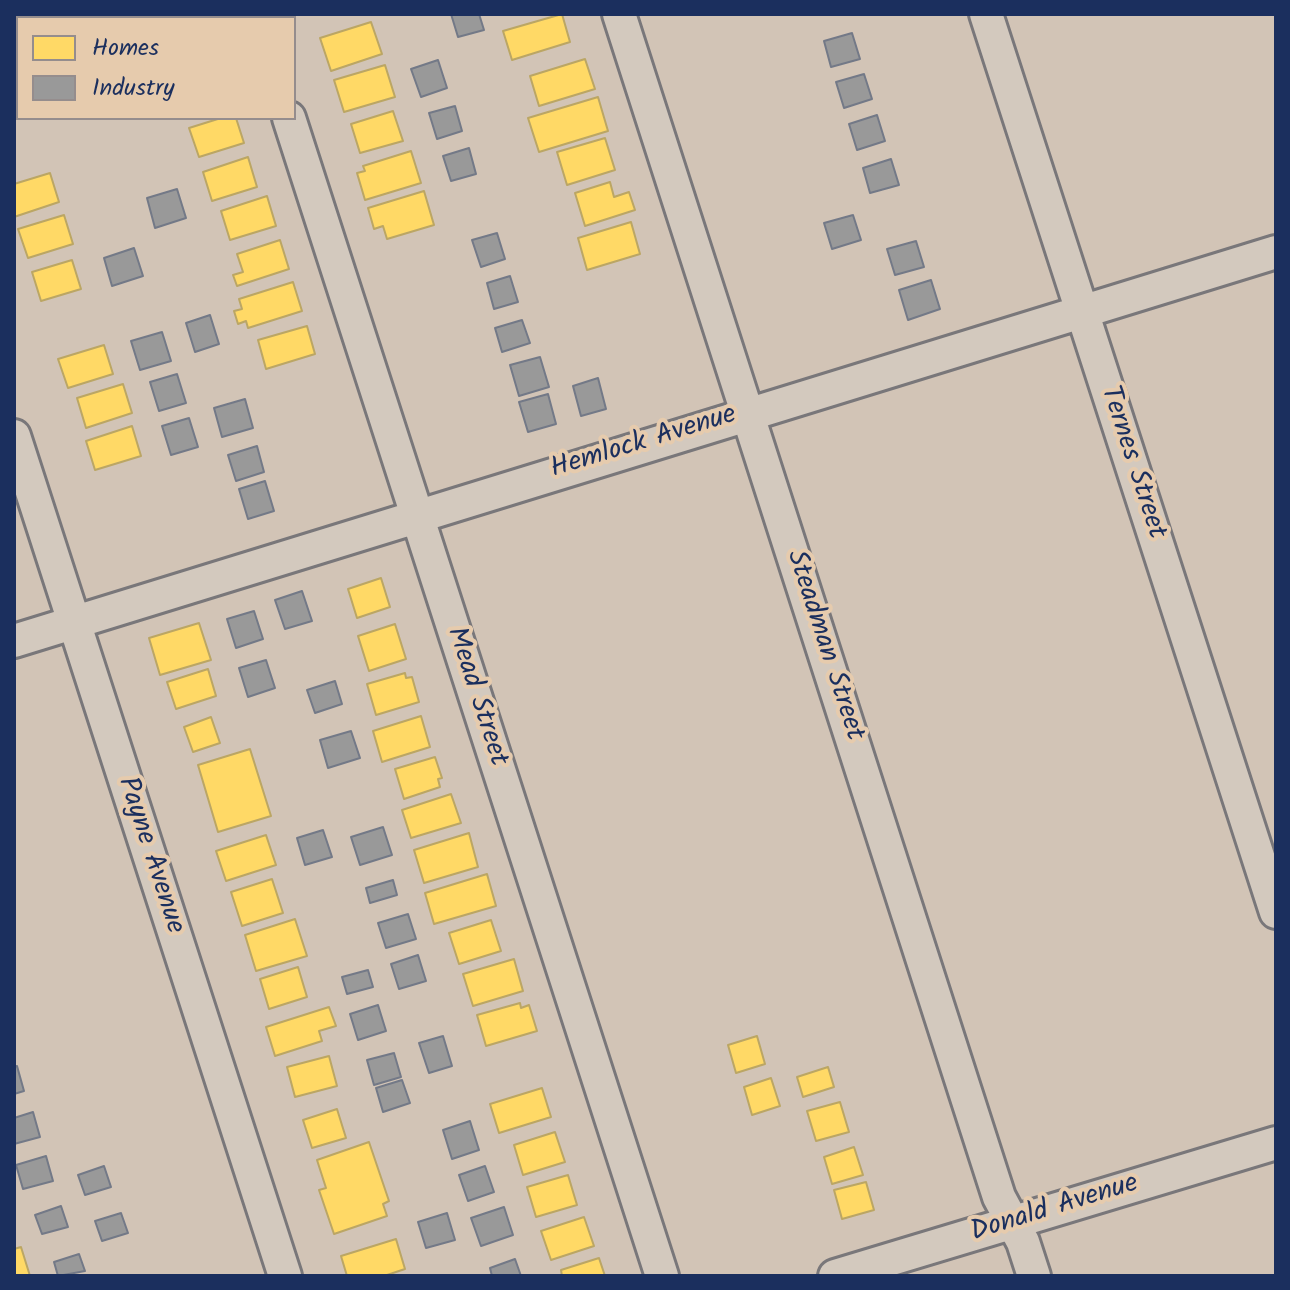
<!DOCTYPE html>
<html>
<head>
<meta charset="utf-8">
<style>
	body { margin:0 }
	#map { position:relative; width:1290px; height:1290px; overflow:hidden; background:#d2c4b6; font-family:Kalam,sans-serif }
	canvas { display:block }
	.frame { position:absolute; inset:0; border:16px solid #1b2f5e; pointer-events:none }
	.legend { position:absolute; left:16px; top:16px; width:280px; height:104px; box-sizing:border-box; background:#e6cbad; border:2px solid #958d8d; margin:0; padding:10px 14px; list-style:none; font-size:24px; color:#1b2f5e }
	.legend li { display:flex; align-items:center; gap:16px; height:40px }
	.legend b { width:40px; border:2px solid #958d8d }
</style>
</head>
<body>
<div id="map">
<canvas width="1290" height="1290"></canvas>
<div class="frame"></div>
<ul class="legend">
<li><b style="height:22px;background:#ffd966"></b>Homes</li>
<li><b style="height:22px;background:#999"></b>Industry</li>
</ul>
</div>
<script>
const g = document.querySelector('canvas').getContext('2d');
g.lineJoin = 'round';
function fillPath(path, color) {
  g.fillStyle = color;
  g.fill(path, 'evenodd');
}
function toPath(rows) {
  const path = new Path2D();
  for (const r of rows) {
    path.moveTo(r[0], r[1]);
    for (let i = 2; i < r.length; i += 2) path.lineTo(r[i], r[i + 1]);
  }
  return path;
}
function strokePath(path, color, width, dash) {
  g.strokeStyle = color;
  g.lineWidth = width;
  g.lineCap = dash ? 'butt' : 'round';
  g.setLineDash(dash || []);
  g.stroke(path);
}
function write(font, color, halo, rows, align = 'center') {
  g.font = font + ' Kalam,sans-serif';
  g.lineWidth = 8;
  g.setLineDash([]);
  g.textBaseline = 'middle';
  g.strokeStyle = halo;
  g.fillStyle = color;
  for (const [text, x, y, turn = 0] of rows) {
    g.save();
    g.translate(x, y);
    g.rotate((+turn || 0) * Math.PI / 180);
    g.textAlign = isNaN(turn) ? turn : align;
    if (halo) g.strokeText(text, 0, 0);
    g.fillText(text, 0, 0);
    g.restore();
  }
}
const homes = toPath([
	[147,14,210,14,210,17,149,18,147,14],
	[562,14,570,42,512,60,503,31,562,14],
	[371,22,382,54,331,71,320,38,371,22],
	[585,59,595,89,539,106,530,76,585,59],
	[385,65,395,97,344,112,334,80,385,65],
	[598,97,608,131,539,152,528,118,598,97],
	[393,111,403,141,360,153,351,124,393,111],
	[221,118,236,118,244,143,199,157,189,128,221,118],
	[605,138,615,170,567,185,557,152,605,138],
	[411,151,421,183,365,200,357,173,365,171,363,166,411,151],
	[248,157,257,187,212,201,203,172,248,157],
	[50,173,59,202,14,217,14,184,50,173],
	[610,182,614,197,629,192,635,210,585,226,575,193,610,182],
	[424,191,434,225,387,239,383,226,374,229,368,208,424,191],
	[267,196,276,226,230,240,221,211,267,196],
	[64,215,73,244,28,258,18,229,64,215],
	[631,222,640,254,587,270,578,238,631,222],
	[280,240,289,269,237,286,233,275,243,272,237,254,280,240],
	[72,260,81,289,41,301,32,272,72,260],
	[293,282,302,311,248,328,246,321,238,324,234,311,242,309,239,299,293,282],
	[307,326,315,354,266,369,258,340,307,326],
	[104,345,113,374,68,388,58,359,104,345],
	[123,384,132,413,86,428,77,398,123,384],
	[132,426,141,456,95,470,86,441,132,426],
	[381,578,390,607,357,618,348,589,381,578],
	[199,623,211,660,160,675,149,638,199,623],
	[395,624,406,659,369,671,358,636,395,624],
	[208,669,216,696,176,709,167,682,208,669],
	[405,673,406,678,412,677,419,702,376,715,367,684,405,673],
	[421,716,430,747,382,762,373,731,421,716],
	[211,717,220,743,193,752,184,727,211,717],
	[250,749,271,816,218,832,198,765,250,749],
	[435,757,442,778,438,779,440,787,404,799,395,769,435,757],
	[451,794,461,823,411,838,402,810,451,794],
	[469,833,478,867,424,883,414,850,469,833],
	[266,835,276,865,226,881,216,851,266,835],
	[487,874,496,906,434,924,425,893,487,874],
	[272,879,283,913,242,926,231,892,272,879],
	[295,919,307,956,256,971,245,935,295,919],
	[491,920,501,951,459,964,449,933,491,920],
	[514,959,523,991,473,1006,463,974,514,959],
	[298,967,307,997,269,1009,260,979,298,967],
	[520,1003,521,1008,529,1005,537,1031,486,1046,477,1015,520,1003],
	[329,1007,336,1026,319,1031,322,1041,275,1056,266,1027,329,1007],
	[757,1036,765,1064,736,1073,728,1045,757,1036],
	[329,1056,337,1086,295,1097,287,1067,329,1056],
	[828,1067,834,1087,803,1097,797,1077,828,1067],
	[771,1078,780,1106,752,1115,744,1087,771,1078],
	[542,1088,551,1117,499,1133,490,1104,542,1088],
	[840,1102,849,1132,816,1141,807,1111,840,1102],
	[337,1109,346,1138,312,1148,303,1120,337,1109],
	[555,1132,565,1162,523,1175,514,1145,555,1132],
	[369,1142,389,1201,383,1204,387,1216,334,1234,319,1190,326,1188,317,1160,369,1142],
	[854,1147,863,1175,832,1184,824,1157,854,1147],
	[568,1175,577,1205,536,1217,527,1187,568,1175],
	[866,1182,874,1210,842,1219,834,1190,866,1182],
	[584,1217,594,1246,551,1260,541,1231,584,1217],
	[396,1239,405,1269,384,1276,347,1276,341,1256,396,1239],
	[21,1247,30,1276,14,1276,14,1249,21,1247],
	[599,1258,605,1276,562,1276,561,1270,599,1258]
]);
fillPath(homes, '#ffd966');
strokePath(homes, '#bba664', 2);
const industry = toPath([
	[451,14,479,14,484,30,458,37,451,14],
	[852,33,860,59,831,67,824,41,852,33],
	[438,60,447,88,421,97,411,69,438,60],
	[864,74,872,99,844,108,836,82,864,74],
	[455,106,462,131,437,139,429,113,455,106],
	[877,115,885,141,857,150,849,124,877,115],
	[469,148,476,174,451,181,443,156,469,148],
	[891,159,899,185,870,193,863,168,891,159],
	[177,189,186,218,155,228,147,198,177,189],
	[853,215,861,240,832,249,824,223,853,215],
	[497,233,505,259,481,267,472,240,497,233],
	[916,241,924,267,895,275,887,249,916,241],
	[134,248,143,276,112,286,104,258,134,248],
	[510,276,518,302,494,309,487,283,510,276],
	[931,280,940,309,908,320,899,290,931,280],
	[210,315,219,344,195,352,186,323,210,315],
	[522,320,530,343,502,352,495,328,522,320],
	[162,332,171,361,140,370,131,341,162,332],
	[540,357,549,387,519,396,510,365,540,357],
	[177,374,186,403,159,411,150,382,177,374],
	[598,378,606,409,581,416,573,386,598,378],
	[548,394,556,424,528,432,519,402,548,394],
	[245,399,253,428,222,437,214,408,245,399],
	[189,418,198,447,171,455,162,426,189,418],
	[257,446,264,472,236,481,228,455,257,446],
	[265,481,274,511,248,519,239,489,265,481],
	[302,591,312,621,285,629,275,600,302,591],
	[254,611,263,639,236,648,227,619,254,611],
	[266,660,275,688,248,697,239,668,266,660],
	[335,681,342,704,315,713,307,690,335,681],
	[351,731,360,758,328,768,320,740,351,731],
	[383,827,392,855,360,865,351,837,383,827],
	[323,830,332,857,305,865,297,838,323,830],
	[393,880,397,895,370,903,366,888,393,880],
	[408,914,416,939,386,948,378,923,408,914],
	[418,955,426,981,399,989,391,964,418,955],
	[368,970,373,987,347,994,342,977,368,970],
	[378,1005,386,1031,358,1040,350,1014,378,1005],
	[443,1036,452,1066,429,1073,419,1043,443,1036],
	[394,1053,401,1077,374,1085,367,1060,394,1053],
	[17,1066,24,1091,14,1094,14,1067,17,1066],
	[402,1080,410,1103,383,1112,376,1088,402,1080],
	[33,1112,40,1137,14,1144,14,1118,33,1112],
	[470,1121,479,1150,452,1159,443,1130,470,1121],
	[46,1156,53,1181,23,1189,16,1165,46,1156],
	[104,1166,111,1187,85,1195,78,1175,104,1166],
	[485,1166,494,1192,468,1201,459,1175,485,1166],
	[61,1206,68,1227,42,1234,35,1215,61,1206],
	[504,1207,513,1235,481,1246,471,1218,504,1207],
	[121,1213,128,1233,102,1241,95,1221,121,1213],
	[447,1213,455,1240,426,1248,418,1222,447,1213],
	[79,1254,85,1271,58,1276,54,1262,79,1254],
	[515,1259,521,1276,492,1276,490,1268,515,1259]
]);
fillPath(industry, '#999');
strokePath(industry, '#737987', 2);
const service = toPath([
	[74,14,76,18]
]);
const minor = toPath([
	[255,14,256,18],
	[619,14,999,1197,1023,1242,1034,1276],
	[986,14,1276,912],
	[289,118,662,1276],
	[14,436,285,1276],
	[14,641,1276,252],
	[835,1276,1276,1143]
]);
strokePath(service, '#79777a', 22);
strokePath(minor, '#79777a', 38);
strokePath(service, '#d3c9be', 16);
strokePath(minor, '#d3c9be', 32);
write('28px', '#1b2f5e', '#e6cbad', [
	["Hemlock Avenue",644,444,-17],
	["Ternes Street",1131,463,72],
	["Steadman Street",823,646,72],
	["Mead Street",475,697,72],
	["Payne Avenue",149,856,72],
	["Donald Avenue",1055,1210,-17]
]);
</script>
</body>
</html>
